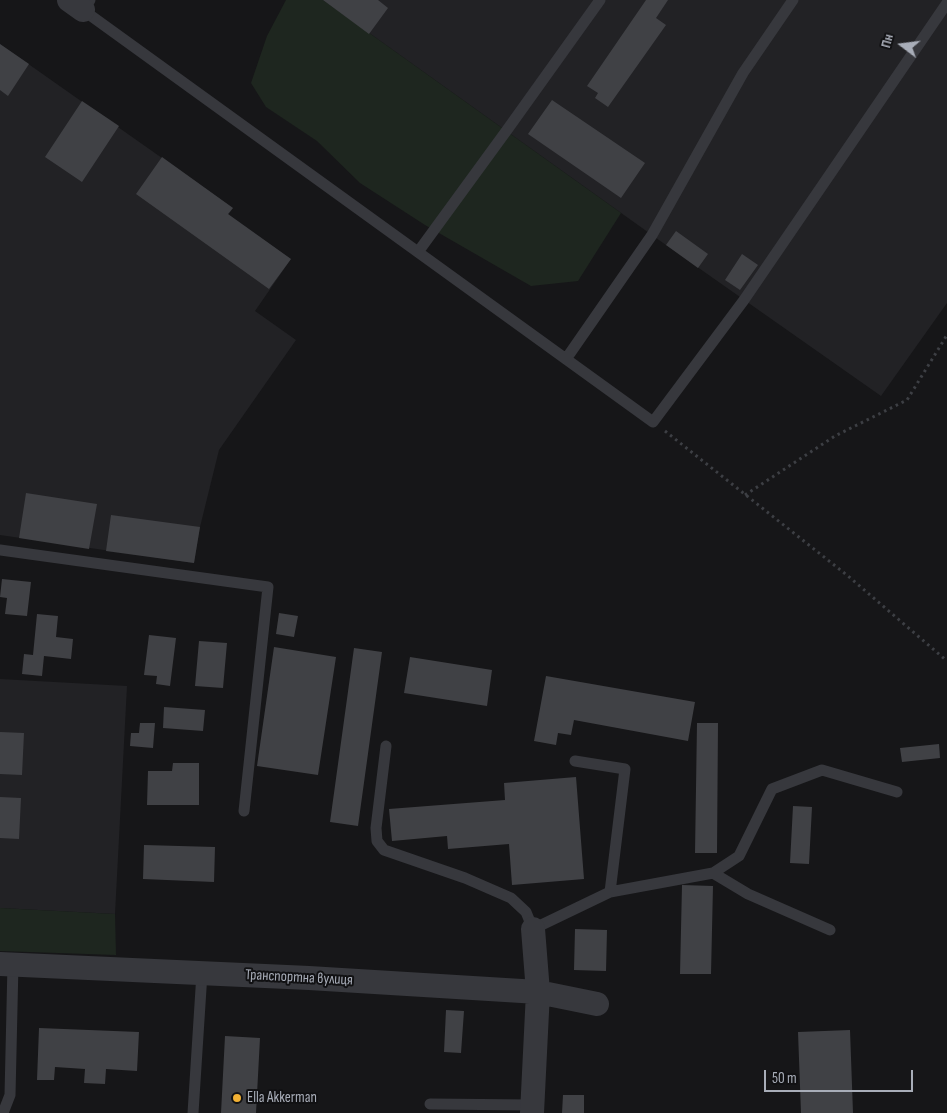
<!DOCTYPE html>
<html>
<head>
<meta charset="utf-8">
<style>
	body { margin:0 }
	#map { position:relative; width:947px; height:1113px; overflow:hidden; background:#161618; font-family:"Sofia Sans Condensed",sans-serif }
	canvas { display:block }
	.north { position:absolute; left:877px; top:20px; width:50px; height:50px; -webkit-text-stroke:4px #111113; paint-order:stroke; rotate:285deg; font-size:14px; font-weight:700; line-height:20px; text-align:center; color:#a8adb8 }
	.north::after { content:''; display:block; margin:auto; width:18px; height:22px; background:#a8adb8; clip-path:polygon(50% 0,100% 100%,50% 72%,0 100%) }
	.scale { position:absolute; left:764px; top:1070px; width:149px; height:22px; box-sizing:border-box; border:2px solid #a8adb8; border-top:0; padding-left:6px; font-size:15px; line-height:18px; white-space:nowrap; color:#a8adb8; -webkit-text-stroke:4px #111113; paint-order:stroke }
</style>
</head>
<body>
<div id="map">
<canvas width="947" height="1113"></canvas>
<div class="north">Пн</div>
<div class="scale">50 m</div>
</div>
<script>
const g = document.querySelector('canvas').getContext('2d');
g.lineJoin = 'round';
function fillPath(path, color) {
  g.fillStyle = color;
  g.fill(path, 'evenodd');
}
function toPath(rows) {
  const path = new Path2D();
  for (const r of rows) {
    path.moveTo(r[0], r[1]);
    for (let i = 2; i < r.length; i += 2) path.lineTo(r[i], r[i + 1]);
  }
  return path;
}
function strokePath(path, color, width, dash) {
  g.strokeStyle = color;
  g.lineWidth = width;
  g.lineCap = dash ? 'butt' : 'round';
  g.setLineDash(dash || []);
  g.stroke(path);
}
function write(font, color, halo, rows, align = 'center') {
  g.font = font + ' "Sofia Sans Condensed",sans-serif';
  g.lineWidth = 4;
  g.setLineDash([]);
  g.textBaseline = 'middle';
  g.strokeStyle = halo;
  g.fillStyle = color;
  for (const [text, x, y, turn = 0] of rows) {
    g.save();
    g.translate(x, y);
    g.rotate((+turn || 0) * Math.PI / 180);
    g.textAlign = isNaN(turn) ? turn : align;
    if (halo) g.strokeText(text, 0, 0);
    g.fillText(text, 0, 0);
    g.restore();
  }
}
fillPath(toPath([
	[323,0,947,0,947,303,881,396,666,245],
	[0,44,233,208,228,215,291,259,255,311,296,340,219,450,200,527,194,563,0,535],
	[0,679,127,686,115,914,0,908]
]), '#222225');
fillPath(toPath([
	[286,0,323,0,621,213,578,281,531,286,425,225,360,183,317,141,266,107,251,83,267,36],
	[0,908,115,914,116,955,0,951]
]), '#1e261f');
fillPath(toPath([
	[323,0,378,0,388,8,369,34],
	[646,0,668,0,656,18,666,25,608,107,595,98,598,93,587,86],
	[0,44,29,64,8,96,0,90],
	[552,100,645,163,621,198,528,134],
	[82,101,119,126,82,182,45,157],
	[162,157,233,208,228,214,291,259,269,289,136,194],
	[676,231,708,254,698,268,666,245],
	[742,254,758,265,740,290,725,280],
	[26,493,97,504,89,549,19,538],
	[111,515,200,527,194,563,106,551],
	[2,579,31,582,27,616,5,614,7,598,0,597],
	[279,613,298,616,294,637,276,634],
	[37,614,58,616,56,637,73,639,71,659,44,656,42,676,22,674,24,654,33,655],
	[149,635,176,638,170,686,156,684,157,676,144,675],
	[199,641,227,643,223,688,195,686],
	[274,647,336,657,318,775,257,766],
	[354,648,382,652,358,826,330,822],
	[410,657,492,670,487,706,404,693],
	[546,676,695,702,688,741,574,720,571,735,558,733,556,745,534,741],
	[164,707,205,710,203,731,163,728],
	[140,723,155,723,153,748,130,746,131,733,139,733],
	[697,723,718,723,717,853,695,853],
	[0,732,24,733,22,775,0,774],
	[939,744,940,758,902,762,900,748],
	[173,763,199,763,199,805,147,805,148,771,172,771],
	[576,777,584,879,512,885,509,844,448,849,447,836,392,841,389,809,505,800,504,783],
	[0,797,21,798,19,839,0,838],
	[793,806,812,807,809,864,790,863],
	[144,845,215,847,214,882,143,879],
	[682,885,713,886,711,974,680,974],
	[575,929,607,930,606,971,574,970],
	[446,1010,464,1011,461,1053,444,1052],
	[39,1028,139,1032,137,1071,106,1069,105,1084,84,1083,85,1069,55,1067,54,1080,37,1080],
	[850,1030,853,1113,801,1113,798,1032],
	[225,1036,260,1038,256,1113,221,1113],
	[563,1095,584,1095,584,1113,562,1113]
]), '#404145');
strokePath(toPath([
	[665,431,848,576,947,661],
	[745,495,835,436,907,400,947,335]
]), '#3d3f44', 3, [2.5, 4]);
strokePath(toPath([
	[90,0,83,10,653,422,744,300,947,3],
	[418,252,507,130,600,0],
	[566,359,652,235,743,73,793,0],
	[0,550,268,587,244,811],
	[386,746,376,828,377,841,384,850,465,878,511,898,526,912,533,929,610,892,713,873,748,894,830,930],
	[575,761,625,769,610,892],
	[713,873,739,856,772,789,822,770,897,792],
	[430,1104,532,1105],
	[3,1113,10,1095,13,964],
	[193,1113,202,973]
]), '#37383d', 11);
strokePath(toPath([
	[69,0,83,10],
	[0,964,309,978,538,992,597,1004],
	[532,1113,538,992,533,929]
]), '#37383d', 24);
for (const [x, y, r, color] of [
	[237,1098,5,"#f2b134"]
]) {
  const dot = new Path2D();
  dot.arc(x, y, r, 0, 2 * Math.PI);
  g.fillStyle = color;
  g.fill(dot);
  strokePath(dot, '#111113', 2);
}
write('15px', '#a8adb8', '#111113', [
	["Транспортна вулиця",299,978,3]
]);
write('15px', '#a8adb8', '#111113', [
	["Ella Akkerman",247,1098]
], 'left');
</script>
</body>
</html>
